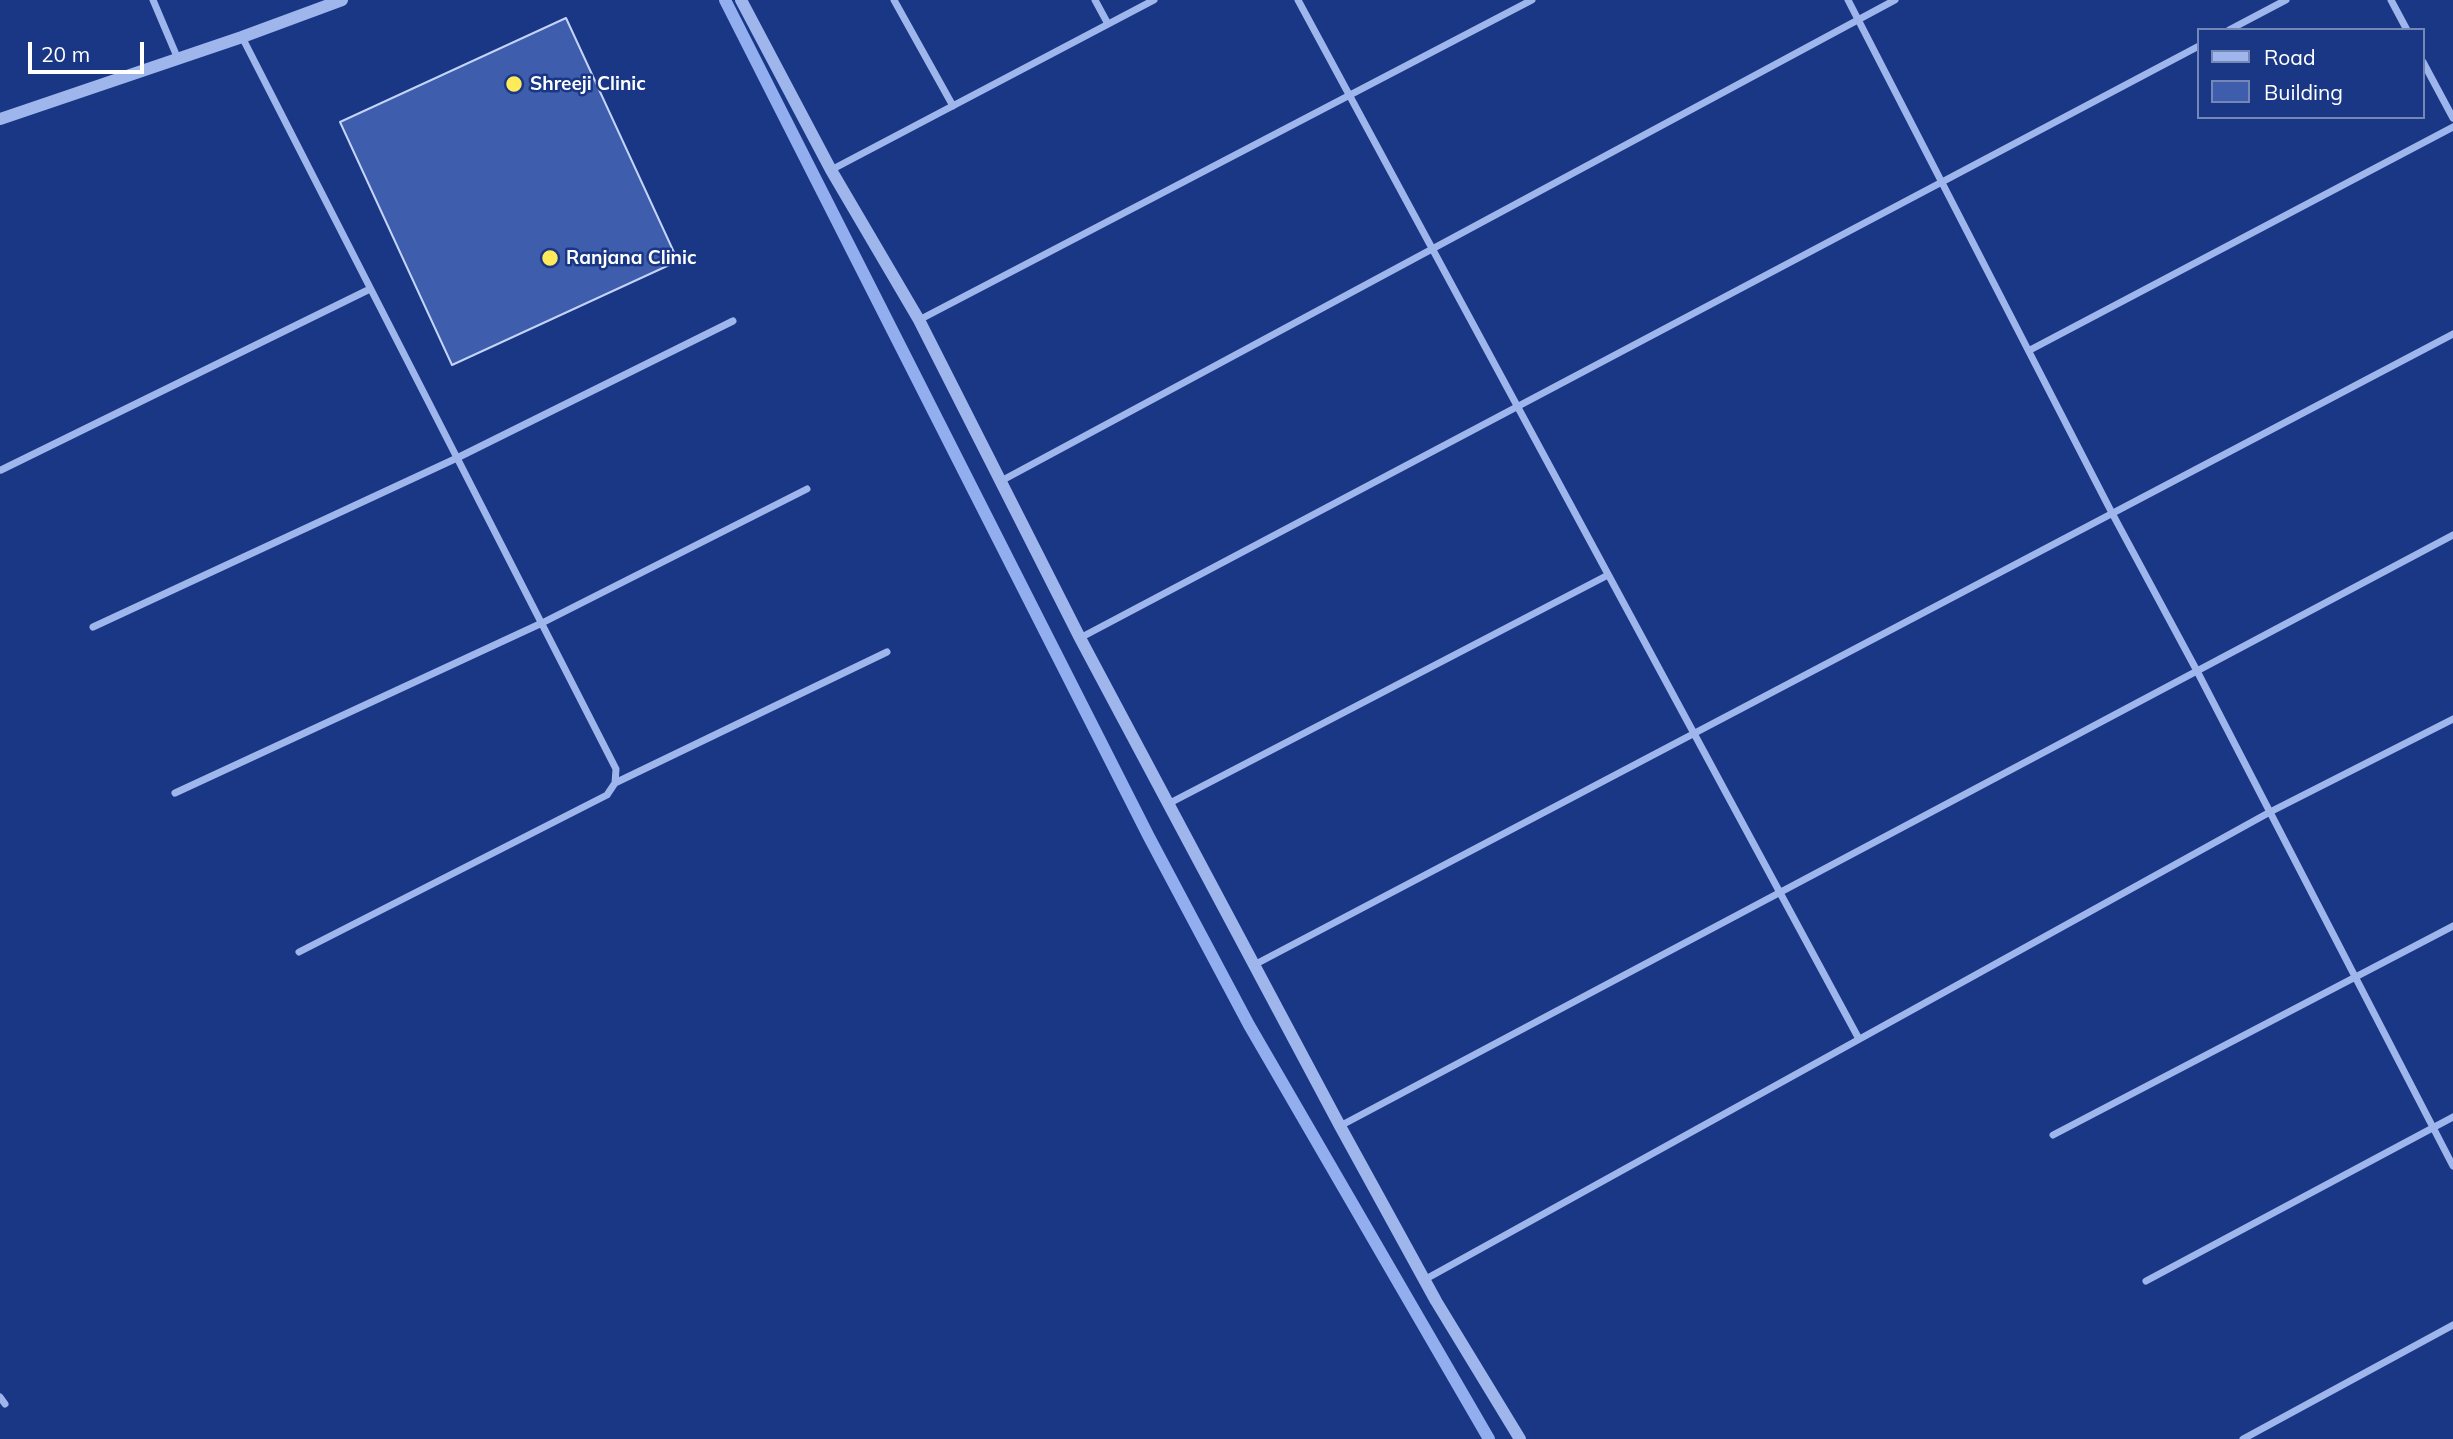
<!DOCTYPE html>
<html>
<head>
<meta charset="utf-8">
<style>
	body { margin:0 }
	#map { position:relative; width:2453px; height:1439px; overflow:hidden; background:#193785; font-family:Mulish,sans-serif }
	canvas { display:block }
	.legend { position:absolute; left:2197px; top:28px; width:228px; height:91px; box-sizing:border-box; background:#193785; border:2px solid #7587b6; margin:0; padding:9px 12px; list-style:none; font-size:21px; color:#fff }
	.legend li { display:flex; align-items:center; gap:14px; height:35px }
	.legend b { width:35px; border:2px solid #7587b6 }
	.scale { position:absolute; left:28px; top:42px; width:116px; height:32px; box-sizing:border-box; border:4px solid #fff; border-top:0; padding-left:9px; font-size:21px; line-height:24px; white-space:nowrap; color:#fff; -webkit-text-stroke:5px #193785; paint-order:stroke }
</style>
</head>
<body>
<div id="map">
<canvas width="2453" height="1439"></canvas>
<ul class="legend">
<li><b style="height:9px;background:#9fb6ec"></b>Road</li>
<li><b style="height:19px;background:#3e5dad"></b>Building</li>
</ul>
<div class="scale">20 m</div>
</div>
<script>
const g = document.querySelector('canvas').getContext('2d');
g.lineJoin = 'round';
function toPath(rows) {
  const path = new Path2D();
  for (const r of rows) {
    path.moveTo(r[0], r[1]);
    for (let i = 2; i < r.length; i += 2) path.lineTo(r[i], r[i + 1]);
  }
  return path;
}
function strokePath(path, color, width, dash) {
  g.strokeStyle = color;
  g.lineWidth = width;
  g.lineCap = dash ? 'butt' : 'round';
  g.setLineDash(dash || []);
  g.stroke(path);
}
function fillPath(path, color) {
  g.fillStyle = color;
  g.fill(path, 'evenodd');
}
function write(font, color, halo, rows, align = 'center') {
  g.font = font + ' Mulish,sans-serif';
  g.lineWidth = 5;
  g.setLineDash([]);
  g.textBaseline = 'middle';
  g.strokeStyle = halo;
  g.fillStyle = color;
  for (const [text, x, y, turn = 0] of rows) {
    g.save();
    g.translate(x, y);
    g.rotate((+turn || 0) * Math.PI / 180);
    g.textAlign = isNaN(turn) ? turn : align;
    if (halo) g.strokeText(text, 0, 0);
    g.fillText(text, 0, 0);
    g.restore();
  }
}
strokePath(toPath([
	[725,0,1149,837,1249,1025,1489,1439]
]), '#92aeef', 12);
const building = toPath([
	[566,18,678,261,452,365,340,122,566,18]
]);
fillPath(building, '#3e5dad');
strokePath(building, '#c4d4f9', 2);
strokePath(toPath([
	[153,0,178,59],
	[894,0,953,106],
	[1095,0,1108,24],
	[1298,0,1859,1039],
	[1848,0,2112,513,2197,671,2453,1166],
	[2391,0,2407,30],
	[2229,30,2286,0],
	[242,37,616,769,615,783,607,795,299,952],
	[2423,62,2453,118],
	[831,170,1154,0],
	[919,320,1532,0],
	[2030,350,2453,127],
	[1,470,370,289],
	[1001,481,1895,0],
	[93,627,457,458,733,321],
	[1080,638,2199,46],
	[615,783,887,652],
	[175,793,542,623,807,489],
	[1168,804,1608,575],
	[1254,965,2453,334],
	[1340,1126,2453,535],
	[2053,1135,2453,926],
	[1424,1280,2270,812,2453,719],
	[2146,1281,2453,1117],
	[0,1397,5,1404],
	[2243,1439,2453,1325]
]), '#9fb6ec', 7);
strokePath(toPath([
	[741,0,831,170,919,320,1080,638,1340,1126,1436,1301,1520,1439],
	[0,119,242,37,342,0]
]), '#9fb6ec', 12);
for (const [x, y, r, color] of [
	[514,84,9,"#ffea5a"],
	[550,258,9,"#ffea5a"]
]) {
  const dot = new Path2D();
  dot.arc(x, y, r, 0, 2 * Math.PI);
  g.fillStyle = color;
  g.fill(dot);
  strokePath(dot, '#193785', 2.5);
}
write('bold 19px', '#fff', '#193785', [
	["Shreeji Clinic",530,84],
	["Ranjana Clinic",566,258]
], 'left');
</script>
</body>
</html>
